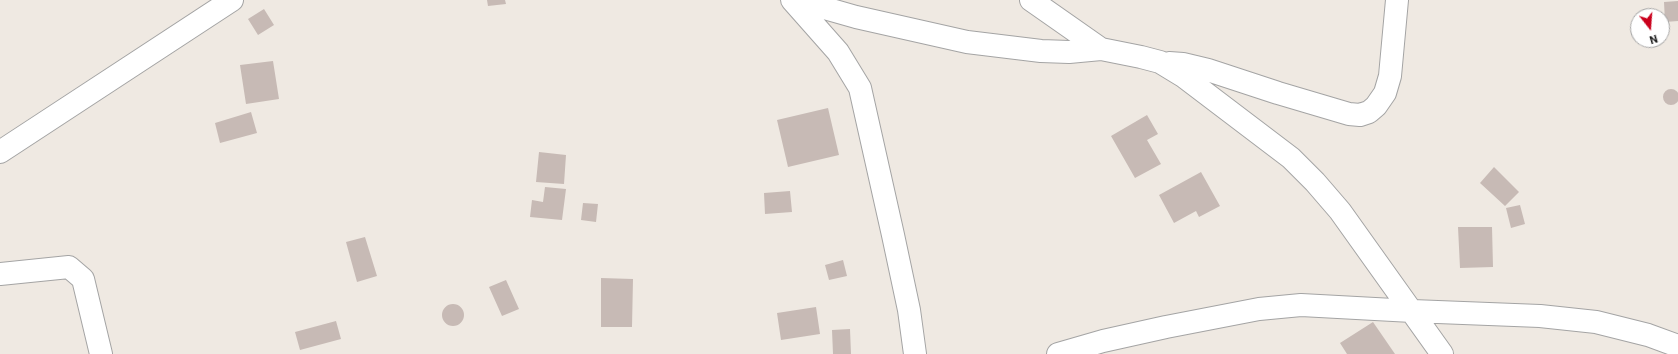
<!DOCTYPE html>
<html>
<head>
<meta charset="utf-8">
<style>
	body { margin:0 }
	#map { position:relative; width:1678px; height:354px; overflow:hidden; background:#efe9e2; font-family:Roboto,sans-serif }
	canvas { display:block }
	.north { position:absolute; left:1630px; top:8px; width:40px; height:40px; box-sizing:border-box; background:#fff; border:1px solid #a5a5a5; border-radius:50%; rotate:163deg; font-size:11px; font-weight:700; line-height:16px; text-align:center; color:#1d1d1d }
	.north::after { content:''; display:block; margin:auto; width:14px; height:18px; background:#ca001c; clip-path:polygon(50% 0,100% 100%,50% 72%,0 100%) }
</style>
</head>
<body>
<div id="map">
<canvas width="1678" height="354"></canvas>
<div class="north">N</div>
</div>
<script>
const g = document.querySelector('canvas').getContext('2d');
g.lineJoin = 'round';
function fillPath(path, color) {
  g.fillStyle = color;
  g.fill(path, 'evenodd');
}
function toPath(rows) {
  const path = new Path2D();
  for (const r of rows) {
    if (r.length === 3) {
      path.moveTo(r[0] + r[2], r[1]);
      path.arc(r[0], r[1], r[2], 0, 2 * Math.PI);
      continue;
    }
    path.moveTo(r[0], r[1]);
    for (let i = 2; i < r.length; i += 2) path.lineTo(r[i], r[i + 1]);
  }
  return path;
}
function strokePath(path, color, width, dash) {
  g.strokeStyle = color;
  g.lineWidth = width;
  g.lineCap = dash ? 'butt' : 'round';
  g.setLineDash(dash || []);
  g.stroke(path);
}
fillPath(toPath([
	[487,0,505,0,506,4,488,6],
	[1678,1,1678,21,1665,22,1664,2],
	[264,9,274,25,258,35,248,19],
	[273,61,279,99,246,104,240,65],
	[1671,97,8],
	[828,108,839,155,788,167,777,120],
	[251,112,257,133,220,143,215,123],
	[1147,115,1158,134,1147,140,1161,164,1135,178,1111,136],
	[539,152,566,155,564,184,536,182],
	[1494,167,1519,192,1505,206,1480,183],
	[1201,172,1220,206,1199,217,1196,211,1174,223,1159,195],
	[545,187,566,189,562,220,530,217,532,200,543,202],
	[790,191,792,212,765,214,764,193],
	[583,203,598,204,596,222,581,220],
	[1520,205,1525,224,1511,228,1506,208],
	[1458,227,1492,227,1493,267,1460,268],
	[365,237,377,276,357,282,346,242],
	[843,260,847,276,829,280,825,265],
	[601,278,633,279,632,327,601,327],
	[506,280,519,309,502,316,489,287],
	[453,315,11],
	[816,307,820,334,781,340,777,313],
	[336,321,341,339,300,350,295,332],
	[1373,322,1395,354,1347,354,1340,343],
	[850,329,851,354,833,354,832,330]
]), '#c7bab5');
const minor = toPath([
	[792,0,838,52,860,88,893,235,909,310,915,354],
	[796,0,856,17,967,42,1041,51,1069,52,1101,49,1141,57,1160,62,1183,76,1291,158,1315,182,1340,211,1442,354],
	[1031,0,1101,49],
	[1169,63,1183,64,1208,70,1278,93,1349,114,1360,115,1369,112,1376,106,1385,93,1390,76,1397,0],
	[0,152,232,0],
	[0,274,69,267,83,279,101,354],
	[1058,354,1103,341,1166,327,1259,309,1301,305,1412,311,1540,316,1596,322,1648,335,1678,346]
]);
strokePath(minor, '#a4a4a4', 24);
strokePath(minor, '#fff', 22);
</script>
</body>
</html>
